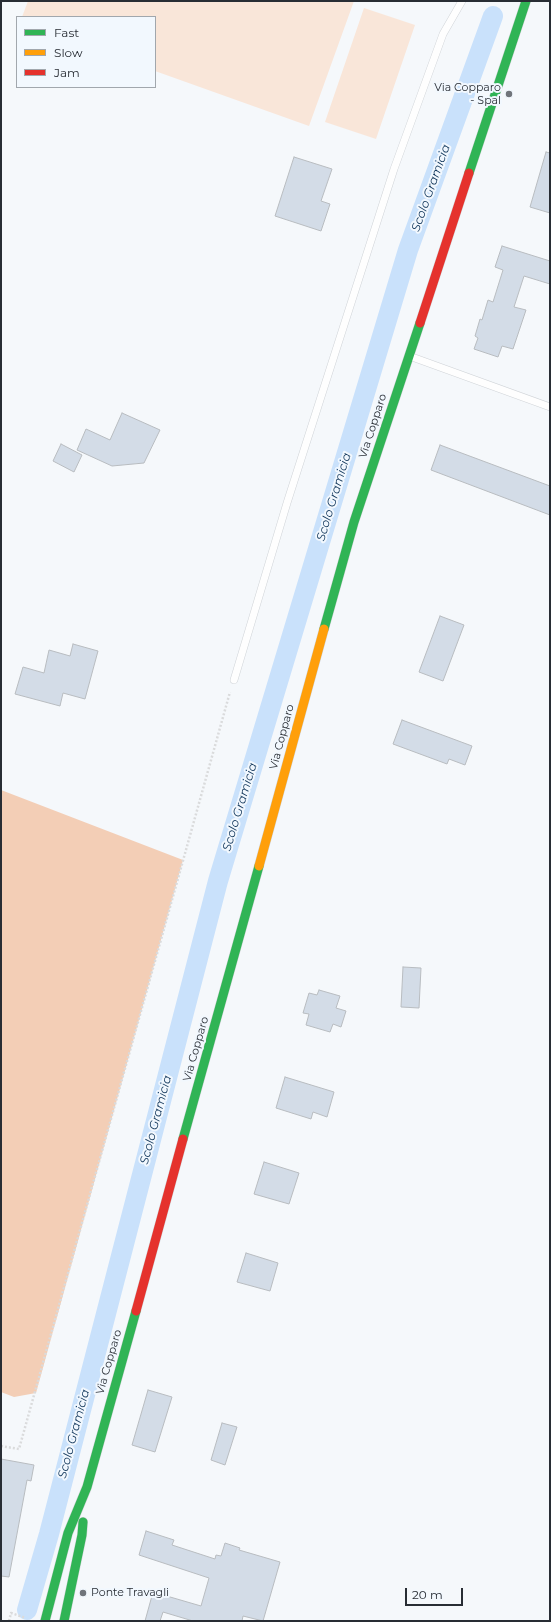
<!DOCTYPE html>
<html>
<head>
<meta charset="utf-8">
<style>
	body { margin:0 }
	#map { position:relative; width:551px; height:1622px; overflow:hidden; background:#f5f8fb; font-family:Montserrat,sans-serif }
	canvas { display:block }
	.frame { position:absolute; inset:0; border:2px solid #282d34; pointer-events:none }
	.legend { position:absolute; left:16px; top:16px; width:140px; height:72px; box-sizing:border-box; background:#f2f8fe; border:1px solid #a1a7ad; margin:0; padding:5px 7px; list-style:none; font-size:12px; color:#282d34 }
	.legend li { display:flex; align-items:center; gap:8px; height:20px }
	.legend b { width:20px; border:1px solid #a1a7ad }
	.scale { position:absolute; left:405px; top:1588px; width:58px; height:18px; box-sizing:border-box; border:2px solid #282d34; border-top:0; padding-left:5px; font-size:12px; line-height:14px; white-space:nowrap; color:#282d34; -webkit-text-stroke:3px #f2f8fe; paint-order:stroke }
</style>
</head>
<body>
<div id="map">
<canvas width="551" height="1622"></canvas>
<div class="frame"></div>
<ul class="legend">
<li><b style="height:5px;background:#30b455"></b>Fast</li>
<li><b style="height:5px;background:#ff9f0a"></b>Slow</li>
<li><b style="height:5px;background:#e5322d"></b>Jam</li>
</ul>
<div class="scale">20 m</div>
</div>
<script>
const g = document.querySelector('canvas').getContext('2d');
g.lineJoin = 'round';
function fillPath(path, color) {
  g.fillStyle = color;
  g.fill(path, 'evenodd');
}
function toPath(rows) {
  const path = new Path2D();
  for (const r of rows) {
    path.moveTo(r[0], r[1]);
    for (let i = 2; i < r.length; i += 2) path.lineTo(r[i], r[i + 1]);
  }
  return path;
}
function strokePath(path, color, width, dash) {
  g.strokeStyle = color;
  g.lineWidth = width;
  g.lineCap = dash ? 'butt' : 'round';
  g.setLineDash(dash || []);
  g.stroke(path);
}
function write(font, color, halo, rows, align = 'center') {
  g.font = font + ' Montserrat,sans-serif';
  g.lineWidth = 4;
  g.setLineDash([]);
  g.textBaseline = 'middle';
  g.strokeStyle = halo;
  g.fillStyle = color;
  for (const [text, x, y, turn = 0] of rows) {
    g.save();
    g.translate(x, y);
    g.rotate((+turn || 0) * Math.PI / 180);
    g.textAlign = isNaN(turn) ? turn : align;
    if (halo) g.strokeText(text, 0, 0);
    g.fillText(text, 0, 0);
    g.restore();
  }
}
fillPath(toPath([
	[28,1,354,1,309,126,155,71,155,17,22,17],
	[364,8,415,25,376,139,325,122]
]), '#f9e6d9');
fillPath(toPath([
	[1,790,183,860,36,1393,14,1397,1,1392]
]), '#f3ceb6');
strokePath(toPath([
	[27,1610,49,1534,218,881,408,250,493,16]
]), '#c9e1fb', 20);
const building = toPath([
	[546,152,550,153,550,213,530,207,546,152],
	[294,157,332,169,321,201,330,204,321,231,275,216,294,157],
	[502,246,550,261,550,284,524,276,514,307,526,310,513,349,502,346,498,357,474,349,478,338,475,336,480,319,482,320,488,300,493,302,503,270,495,267,502,246],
	[122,413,160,430,144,463,112,466,77,450,86,429,110,440,122,413],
	[61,444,82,455,74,472,53,461,61,444],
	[440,445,550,486,550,515,431,470,440,445],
	[440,616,464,625,443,681,419,672,440,616],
	[73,644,98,651,85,699,63,693,60,706,15,694,23,667,44,673,49,650,70,656,73,644],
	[402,720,472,746,465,765,449,759,447,764,393,744,402,720],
	[403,967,421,968,419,1008,401,1007,403,967],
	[319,990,340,996,336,1008,346,1011,341,1027,333,1024,330,1032,306,1025,309,1014,303,1013,309,993,317,995,319,990],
	[285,1077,334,1092,327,1117,313,1112,311,1119,276,1108,285,1077],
	[264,1162,299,1173,289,1204,254,1194,264,1162],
	[246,1253,278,1263,270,1291,237,1282,246,1253],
	[148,1390,172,1397,155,1452,132,1445,148,1390],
	[222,1423,237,1427,225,1465,211,1460,222,1423],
	[1,1459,34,1465,31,1481,27,1480,9,1577,1,1576,1,1459],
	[146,1531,174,1540,172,1545,215,1559,216,1555,221,1556,225,1543,240,1548,239,1550,280,1562,263,1621,243,1616,242,1621,193,1621,163,1612,160,1621,145,1621,153,1592,201,1606,209,1578,139,1555,146,1531]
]);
fillPath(building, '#d3dce7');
strokePath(building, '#b8bcc0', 1);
const lane = toPath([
	[412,357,550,407],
	[234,680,287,503,394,169,443,34,462,1]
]);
const fast = toPath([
	[469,173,526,1],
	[324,629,354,522,420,323],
	[183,1139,259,866],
	[45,1621,68,1533,87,1487,136,1311],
	[64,1621,82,1535,83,1522]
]);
const slow = toPath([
	[259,866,324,629]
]);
const jam = toPath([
	[420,323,469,173],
	[136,1311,183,1139]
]);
strokePath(lane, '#d0d4d8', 8);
strokePath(fast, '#d0d3d5', 10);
strokePath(slow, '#d0d3d5', 10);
strokePath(jam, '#d0d3d5', 10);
strokePath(toPath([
	[1,1446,19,1449,230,692],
	[9,1621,11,1613,26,1618]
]), '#dadbdc', 2.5, [2, 2]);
strokePath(lane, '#fefefe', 7);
strokePath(fast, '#30b455', 9);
strokePath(slow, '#ff9f0a', 9);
strokePath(jam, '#e5322d', 9);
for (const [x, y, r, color] of [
	[509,94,4,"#70747a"],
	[83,1593,4,"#70747a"]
]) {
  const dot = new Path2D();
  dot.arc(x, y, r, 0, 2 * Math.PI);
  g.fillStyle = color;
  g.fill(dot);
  strokePath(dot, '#f2f8fe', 1.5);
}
write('11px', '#282d34', '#f2f8fe', [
	["Via Copparo",501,88],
	["- Spal",501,101],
	["Ponte Travagli",91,1593,"left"]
], 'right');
write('11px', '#282d34', '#f2f8fe', [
	["Via Copparo",373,426,-72],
	["Via Copparo",282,737,-75],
	["Via Copparo",196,1049,-74],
	["Via Copparo",109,1362,-74]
]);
write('italic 12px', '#0d3358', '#f2f8fe', [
	["Scolo Gramicia",431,188,-70],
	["Scolo Gramicia",334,497,-73],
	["Scolo Gramicia",240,807,-73],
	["Scolo Gramicia",156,1120,-75],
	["Scolo Gramicia",74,1434,-75]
]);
</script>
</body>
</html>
